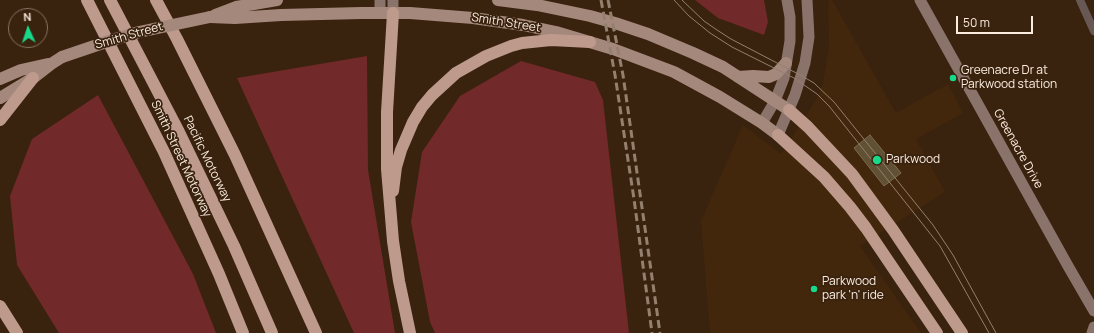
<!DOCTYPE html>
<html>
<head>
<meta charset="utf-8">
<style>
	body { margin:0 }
	#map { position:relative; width:1094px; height:333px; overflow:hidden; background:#39220e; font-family:Manrope,sans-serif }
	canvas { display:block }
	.north { position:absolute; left:8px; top:8px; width:40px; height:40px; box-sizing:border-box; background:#39220e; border:1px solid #877362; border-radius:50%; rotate:357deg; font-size:11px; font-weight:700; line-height:16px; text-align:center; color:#fbecdf }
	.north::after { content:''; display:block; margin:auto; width:14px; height:18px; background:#18d989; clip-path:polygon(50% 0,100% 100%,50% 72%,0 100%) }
	.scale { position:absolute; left:956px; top:16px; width:77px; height:18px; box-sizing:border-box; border:2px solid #fbecdf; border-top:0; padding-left:5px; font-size:12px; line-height:14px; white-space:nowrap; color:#fbecdf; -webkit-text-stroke:3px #39220e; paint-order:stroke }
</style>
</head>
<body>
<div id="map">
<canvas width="1094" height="333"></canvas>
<div class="north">N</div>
<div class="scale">50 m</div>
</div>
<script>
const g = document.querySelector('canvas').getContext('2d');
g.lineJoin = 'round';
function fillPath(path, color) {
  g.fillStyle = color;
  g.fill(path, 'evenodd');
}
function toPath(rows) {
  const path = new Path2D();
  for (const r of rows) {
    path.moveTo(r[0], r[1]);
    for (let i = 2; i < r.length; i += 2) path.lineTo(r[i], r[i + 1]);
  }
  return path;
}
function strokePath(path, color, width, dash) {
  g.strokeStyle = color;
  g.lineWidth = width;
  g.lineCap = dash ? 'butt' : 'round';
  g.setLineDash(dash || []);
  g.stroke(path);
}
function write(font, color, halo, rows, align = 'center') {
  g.font = font + ' Manrope,sans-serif';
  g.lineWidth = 3.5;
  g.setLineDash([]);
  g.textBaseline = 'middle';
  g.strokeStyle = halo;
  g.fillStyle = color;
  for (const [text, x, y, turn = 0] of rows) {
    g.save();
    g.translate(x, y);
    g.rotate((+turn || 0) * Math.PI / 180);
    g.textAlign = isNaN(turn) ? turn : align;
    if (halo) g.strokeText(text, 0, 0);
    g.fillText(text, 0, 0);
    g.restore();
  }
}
fillPath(toPath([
	[829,0,832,0,896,113,948,84,963,113,916,139,945,192,860,246,921,333,710,333,701,221,743,125,781,154,816,100,823,83,829,47,829,31,828,9]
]), '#42270c');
fillPath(toPath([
	[695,0,764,0,768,22,764,35,718,18],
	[367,56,368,170,395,333,354,333,237,78],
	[521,61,595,82,603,100,629,333,435,333,430,322,411,222,422,152,460,96],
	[98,95,193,274,216,333,59,333,17,265,10,196,32,139]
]), '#722929');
const building = toPath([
	[870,135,901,173,884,186,854,148,870,135]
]);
fillPath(building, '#605034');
strokePath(building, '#7b6a4d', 1);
strokePath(toPath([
	[1080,0,1094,31]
]), '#675853', 8);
strokePath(toPath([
	[920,0,1068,266,1094,311],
	[380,13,380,0],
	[393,13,393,0],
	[762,123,775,101,784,78,790,41,790,17,787,0],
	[778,135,795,95,805,63,809,37,807,0],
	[1092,333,1094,327]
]), '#8a736a', 11);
strokePath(toPath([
	[498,0,537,5,590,16,615,23,648,34,693,53,723,67,789,110],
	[215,15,236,7,277,0],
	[210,17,235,18,281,15,361,13,410,13,473,18,523,25,556,32,613,49,674,72,720,97,762,123,778,135],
	[738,77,753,76,769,77,776,74,786,63],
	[0,79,21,70,48,64],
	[0,98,33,78,51,64,62,57]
]), '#a5887c', 12);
strokePath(toPath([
	[87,0,164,152,219,274,243,333],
	[110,0,179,132,234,246,272,333],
	[156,0,177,39,235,155,316,333],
	[393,13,387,112,387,169,393,241,399,281,410,333],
	[789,110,808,127,852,174,893,230,962,333],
	[0,120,33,78],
	[778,135,824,177,850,207,866,228,937,333],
	[393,191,396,167,401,150,413,122,422,107,432,95,456,73,486,56,511,46,522,43,551,40,590,42],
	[0,306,17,333]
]), '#be9a8d', 12);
strokePath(toPath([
	[674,0,689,16,710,33,732,47,794,78,817,94,829,106,940,246,989,333],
	[682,0,704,21,717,30,731,39,802,76,814,83,834,102,933,225,953,255,996,333]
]), '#93806f', 1);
strokePath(toPath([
	[601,0,615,75,634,199,652,333],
	[608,0,623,75,660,333]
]), '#93806f', 3, [8, 4]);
strokePath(toPath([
	[62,57,112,40,139,32,210,17]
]), '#a5887c', 12);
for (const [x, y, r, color] of [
	[953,78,4,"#18d989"],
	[877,160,5,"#18d989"],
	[814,289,4,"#18d989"]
]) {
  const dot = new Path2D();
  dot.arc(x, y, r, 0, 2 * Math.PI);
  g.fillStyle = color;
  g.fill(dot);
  strokePath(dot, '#39220e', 1.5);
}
write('12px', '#fbecdf', '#39220e', [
	["Smith Street",506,23,9],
	["Smith Street",129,36,-16],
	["Greenacre Drive",1018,149,61],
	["Smith Street Motorway",181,159,65],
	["Pacific Motorway",207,159,64]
]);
write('12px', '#fbecdf', '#39220e', [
	["Greenacre Dr at",961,71],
	["Parkwood station",961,85],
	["Parkwood",886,160],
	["Parkwood",822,282],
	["park 'n' ride",822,296]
], 'left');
</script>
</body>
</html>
